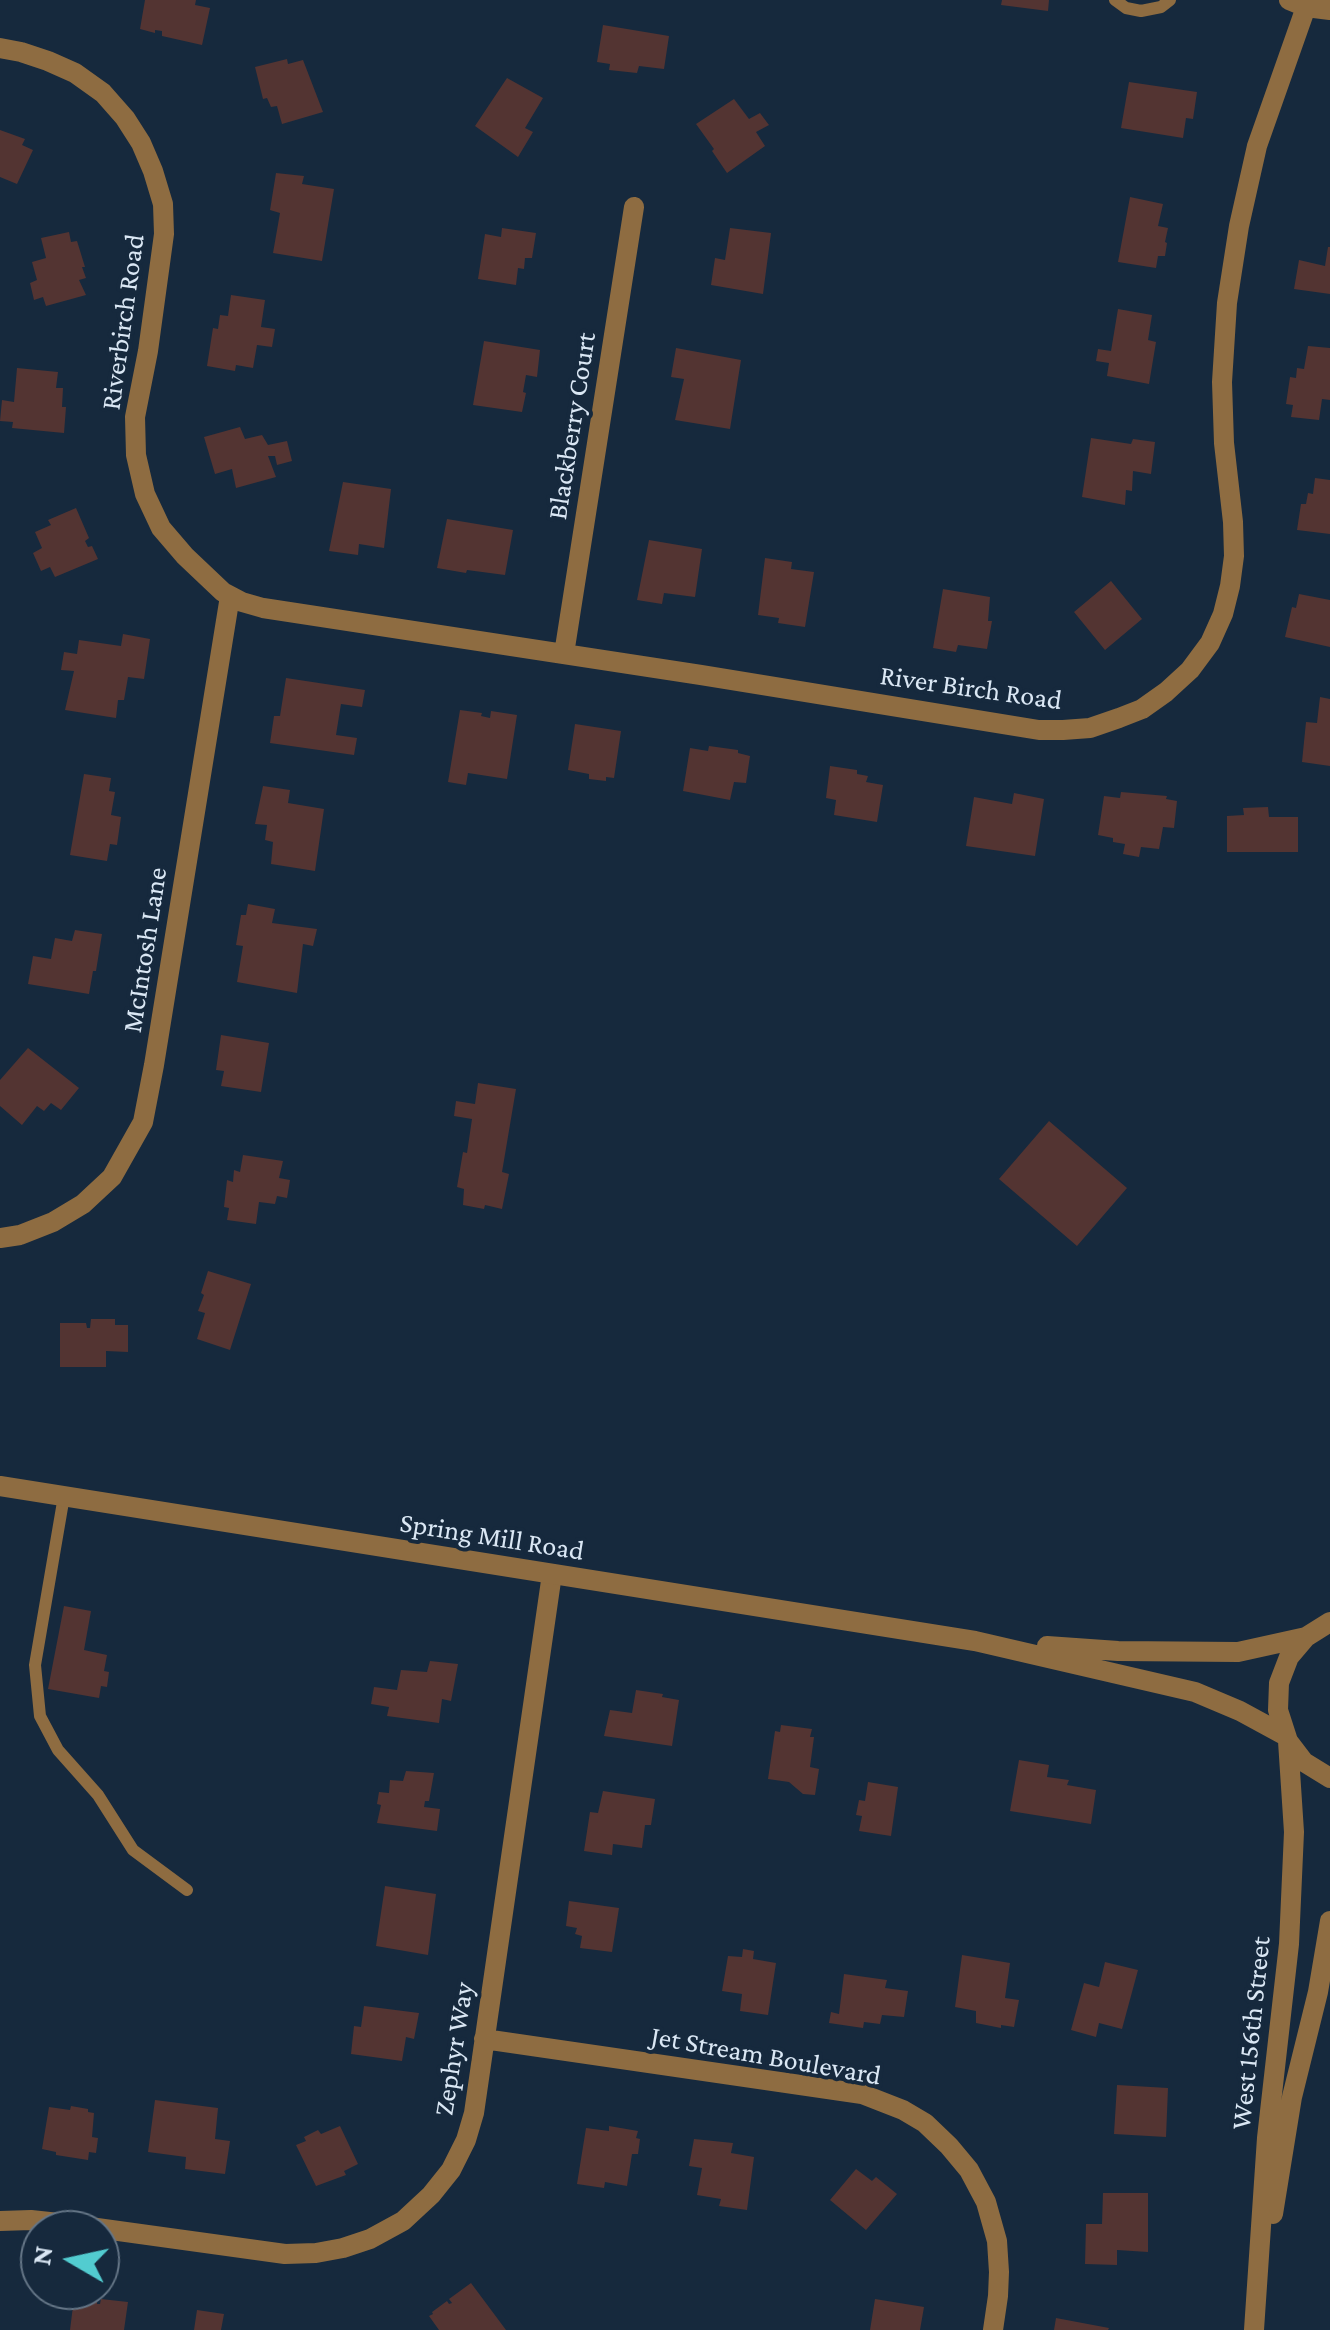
<!DOCTYPE html>
<html>
<head>
<meta charset="utf-8">
<style>
	body { margin:0 }
	#map { position:relative; width:1330px; height:2330px; overflow:hidden; background:#16293d; font-family:"Crimson Pro",serif }
	canvas { display:block }
	.north { position:absolute; left:20px; top:2210px; width:100px; height:100px; box-sizing:border-box; background:#16293d; border:2px solid #647586; border-radius:50%; rotate:279deg; font-size:28px; font-weight:700; line-height:40px; text-align:center; color:#dae7f4 }
	.north::after { content:''; display:block; margin:auto; width:35px; height:45px; background:#52ccd0; clip-path:polygon(50% 0,100% 100%,50% 72%,0 100%) }
</style>
</head>
<body>
<div id="map">
<canvas width="1330" height="2330"></canvas>
<div class="north">N</div>
</div>
<script>
const g = document.querySelector('canvas').getContext('2d');
g.lineJoin = 'round';
function fillPath(path, color) {
  g.fillStyle = color;
  g.fill(path, 'evenodd');
}
function toPath(rows) {
  const path = new Path2D();
  for (const r of rows) {
    path.moveTo(r[0], r[1]);
    for (let i = 2; i < r.length; i += 2) path.lineTo(r[i], r[i + 1]);
  }
  return path;
}
function strokePath(path, color, width, dash) {
  g.strokeStyle = color;
  g.lineWidth = width;
  g.lineCap = dash ? 'butt' : 'round';
  g.setLineDash(dash || []);
  g.stroke(path);
}
function write(font, color, halo, rows, align = 'center') {
  g.font = font + ' "Crimson Pro",serif';
  g.lineWidth = 8;
  g.setLineDash([]);
  g.textBaseline = 'middle';
  g.strokeStyle = halo;
  g.fillStyle = color;
  for (const [text, x, y, turn = 0] of rows) {
    g.save();
    g.translate(x, y);
    g.rotate((+turn || 0) * Math.PI / 180);
    g.textAlign = isNaN(turn) ? turn : align;
    if (halo) g.strokeText(text, 0, 0);
    g.fillText(text, 0, 0);
    g.restore();
  }
}
fillPath(toPath([
	[145,0,196,0,195,5,210,8,202,45,162,36,162,31,155,30,155,33,140,29],
	[1002,0,1049,0,1048,11,1001,5],
	[603,25,669,36,664,69,639,66,637,73,609,70,610,64,597,62],
	[287,59,288,64,303,60,323,112,282,124,277,106,271,107,267,98,263,99,255,67],
	[507,78,543,98,525,128,533,132,518,157,475,126],
	[1129,82,1197,92,1193,119,1186,118,1183,138,1121,128],
	[734,99,749,119,760,113,769,125,756,132,765,146,727,173,712,151,714,149,696,124],
	[0,130,25,139,22,145,33,150,17,184,0,177],
	[276,173,304,176,302,184,334,189,322,261,273,253,280,213,270,210],
	[1130,197,1163,204,1158,226,1168,228,1165,242,1167,243,1165,256,1158,256,1156,268,1118,262],
	[502,228,536,233,532,258,525,258,524,269,518,268,516,285,478,279,485,234,501,237],
	[730,228,771,233,763,294,711,285,715,258,725,260],
	[69,232,71,242,77,241,85,267,82,267,86,278,79,280,86,295,46,306,43,297,34,300,30,283,37,280,32,262,46,258,41,238],
	[1328,247,1330,247,1330,294,1294,289,1299,260,1325,266],
	[231,295,265,300,261,327,275,329,272,347,257,345,253,368,236,365,235,371,207,366,213,328,218,329,220,315,228,316],
	[1118,309,1152,315,1148,340,1156,342,1149,384,1107,376,1109,363,1096,361,1098,349,1111,351],
	[484,341,540,350,537,377,526,375,523,392,526,393,522,412,473,405],
	[1308,346,1330,348,1330,400,1322,399,1319,420,1291,417,1293,405,1286,404,1290,377,1296,378,1297,368,1304,369],
	[676,348,741,360,730,429,675,420,684,379,671,377],
	[17,368,58,372,56,388,63,388,62,407,66,407,64,433,12,428,13,422,0,421,2,400,14,402],
	[240,427,245,439,262,435,268,445,287,441,292,461,277,465,275,456,268,456,276,477,236,488,232,469,215,474,204,437],
	[1091,438,1131,444,1133,439,1155,442,1151,474,1133,471,1132,491,1126,490,1125,505,1082,497],
	[1315,478,1330,480,1330,534,1297,530,1301,504,1306,504,1308,493,1313,494],
	[343,482,391,489,384,548,359,544,358,555,329,551],
	[76,508,89,538,85,541,88,547,92,546,98,559,55,577,50,567,41,571,33,553,42,548,35,532,51,525,48,520],
	[447,519,513,530,505,575,467,570,466,573,437,568],
	[649,540,702,549,695,597,664,593,662,604,637,600],
	[765,558,792,562,791,569,814,572,805,627,778,623,779,618,758,615],
	[1111,581,1142,619,1105,650,1074,612],
	[943,589,990,597,988,621,992,621,987,649,958,645,956,652,933,648],
	[1299,594,1330,600,1330,647,1285,637,1292,607,1296,608],
	[123,634,150,639,144,679,128,677,124,700,118,700,116,718,65,710,74,671,61,670,64,652,77,654,79,640,121,646],
	[286,678,365,690,362,707,341,704,336,735,357,738,354,755,270,743,274,716,280,716],
	[1320,697,1330,699,1330,766,1302,762,1306,722,1317,723],
	[460,710,482,713,481,716,490,718,491,711,517,715,507,779,468,773,466,785,448,782],
	[575,724,621,731,614,778,606,777,606,781,589,779,589,774,568,770],
	[709,746,738,750,738,753,750,756,746,783,734,782,730,800,683,791,690,748,708,751],
	[830,766,857,770,857,774,868,776,866,782,883,785,877,822,834,815,836,800,826,798],
	[84,774,111,778,109,791,115,792,111,815,121,817,117,845,110,844,107,861,70,855],
	[263,786,290,790,288,803,324,809,315,871,271,864,273,842,265,840,267,825,255,824],
	[1121,792,1167,796,1166,799,1177,801,1174,828,1163,827,1159,849,1141,847,1139,857,1123,854,1125,844,1113,842,1113,838,1098,835,1104,796,1120,798],
	[1014,793,1044,799,1035,856,966,846,974,797,1012,804],
	[1268,807,1269,817,1298,817,1298,852,1227,852,1227,816,1244,815,1243,808],
	[248,904,275,909,272,923,317,929,313,946,303,944,297,993,237,982,243,946,236,945,241,915,246,915],
	[75,930,102,934,96,971,93,971,89,994,28,984,33,956,51,959,55,938,72,941],
	[221,1035,269,1043,261,1092,221,1086,224,1071,216,1070],
	[28,1048,79,1088,61,1110,51,1103,44,1111,37,1106,22,1125,0,1106,0,1080],
	[478,1083,516,1089,502,1172,509,1174,502,1209,485,1205,484,1209,463,1205,464,1189,457,1187,463,1152,467,1153,472,1119,454,1116,456,1101,475,1104],
	[1049,1121,1127,1188,1077,1246,999,1179],
	[243,1155,283,1161,279,1178,290,1180,287,1198,277,1196,275,1204,259,1202,256,1224,227,1220,229,1208,224,1207,227,1180,233,1182,234,1170,240,1172],
	[208,1271,251,1284,230,1350,197,1339,205,1313,198,1311,204,1295,201,1293],
	[91,1319,115,1319,115,1325,128,1325,128,1352,106,1351,106,1367,60,1367,60,1323,86,1323,87,1328,90,1328],
	[64,1606,91,1611,84,1650,107,1655,104,1671,109,1672,107,1687,101,1686,99,1698,48,1689],
	[430,1661,458,1664,451,1701,442,1699,439,1723,387,1716,389,1707,371,1704,374,1687,397,1690,401,1670,427,1672],
	[636,1690,663,1694,662,1697,679,1700,672,1746,604,1736,610,1710,632,1713],
	[781,1725,812,1729,810,1737,814,1737,810,1767,819,1769,815,1795,803,1794,789,1782,768,1779,775,1731,780,1732],
	[1019,1760,1049,1765,1047,1777,1069,1780,1067,1785,1096,1790,1091,1824,1010,1811],
	[406,1771,434,1773,429,1801,425,1801,424,1807,440,1809,437,1831,377,1823,381,1805,377,1804,379,1792,389,1793,390,1780,403,1781],
	[868,1782,898,1787,891,1836,859,1831,862,1816,856,1815,859,1800,865,1801],
	[603,1791,655,1799,651,1825,645,1825,642,1848,613,1844,612,1855,584,1851,590,1812,598,1813],
	[385,1886,436,1894,428,1955,376,1946],
	[569,1901,619,1908,612,1952,580,1948,582,1936,575,1934,577,1928,566,1926],
	[743,1949,754,1951,753,1959,776,1963,768,2015,740,2011,742,1994,722,1991,728,1956,742,1957],
	[962,1955,1010,1963,1005,1998,1019,2000,1014,2027,1001,2025,1001,2028,976,2023,976,2011,955,2007],
	[1105,1962,1138,1970,1122,2029,1099,2023,1096,2037,1071,2030,1084,1983,1099,1987],
	[844,1974,887,1980,885,1988,908,1991,904,2017,882,2015,880,2024,864,2022,863,2028,829,2023,831,2012,839,2014],
	[364,2006,419,2013,414,2039,406,2037,402,2061,351,2054,354,2026,361,2027],
	[1117,2085,1168,2088,1166,2137,1114,2134],
	[155,2100,218,2108,215,2139,230,2141,225,2174,185,2169,186,2157,148,2152],
	[71,2106,88,2109,88,2112,94,2113,92,2137,98,2138,96,2153,89,2152,88,2160,56,2155,56,2152,42,2149,49,2107,70,2110],
	[340,2126,358,2164,344,2171,346,2175,316,2186,296,2145,306,2141,304,2137,318,2130,321,2134],
	[609,2126,638,2131,636,2138,640,2139,638,2154,632,2154,627,2186,605,2182,604,2188,577,2184,586,2128,609,2131],
	[694,2139,733,2143,731,2153,754,2157,747,2210,719,2206,721,2199,697,2195,702,2168,689,2166],
	[856,2169,872,2181,876,2177,897,2194,866,2230,830,2200],
	[1103,2193,1148,2193,1148,2252,1117,2250,1117,2265,1085,2264,1086,2224,1102,2224],
	[471,2283,506,2330,439,2330,429,2316,433,2314,432,2312,447,2301,449,2304,452,2303,449,2299],
	[81,2297,97,2299,97,2304,100,2304,101,2299,128,2302,124,2330,70,2330,74,2298,81,2299],
	[875,2299,924,2307,920,2330,870,2330],
	[197,2310,224,2314,221,2330,194,2330],
	[1056,2318,1109,2328,1108,2330,1054,2330]
]), '#533432');
strokePath(toPath([
	[1115,0,1126,8,1141,11,1161,7,1170,0],
	[64,1496,35,1665,40,1716,58,1750,98,1795,133,1850,187,1890]
]), '#8e6c41', 12);
strokePath(toPath([
	[1289,0,1306,7,1330,10],
	[0,48,21,52,48,61,75,73,103,93,125,118,141,143,153,171,163,204,164,234,148,351,135,417,136,455,145,494,161,528,185,556,223,592,242,602,263,608,701,675,1039,730,1063,730,1090,728,1119,718,1142,709,1166,692,1190,670,1210,643,1223,614,1230,586,1234,556,1233,522,1224,443,1222,382,1227,303,1239,226,1257,146,1306,7],
	[564,654,634,207],
	[0,1238,20,1235,53,1222,83,1204,112,1177,143,1122,154,1065,230,596],
	[484,2039,862,2094,903,2110,925,2123,949,2146,969,2170,986,2202,997,2241,999,2272,998,2296,993,2330],
	[0,2221,31,2220,68,2224,285,2254,316,2253,343,2248,370,2239,403,2221,431,2195,451,2170,466,2140,474,2113,552,1574]
]), '#8e6c41', 20);
strokePath(toPath([
	[0,1486,975,1641,1195,1692,1240,1711,1286,1736],
	[1330,1622,1306,1637,1289,1657,1279,1683,1278,1710,1288,1741,1304,1762,1330,1778],
	[1047,1646,1118,1651,1238,1652,1306,1637],
	[1273,2214,1292,2097,1318,1992,1330,1921],
	[1254,2330,1267,2138,1289,1944,1294,1832,1288,1741]
]), '#8e6c41', 20);
write('28px', '#dae7f4', '#16293d', [
	["Riverbirch Road",123,322,-82],
	["Blackberry Court",572,426,-81],
	["River Birch Road",971,688,8],
	["McIntosh Lane",145,950,-81],
	["Spring Mill Road",492,1537,9],
	["West 156th Street",1251,2033,-84],
	["Zephyr Way",454,2049,-81],
	["Jet Stream Boulevard",766,2056,10]
]);
</script>
</body>
</html>
